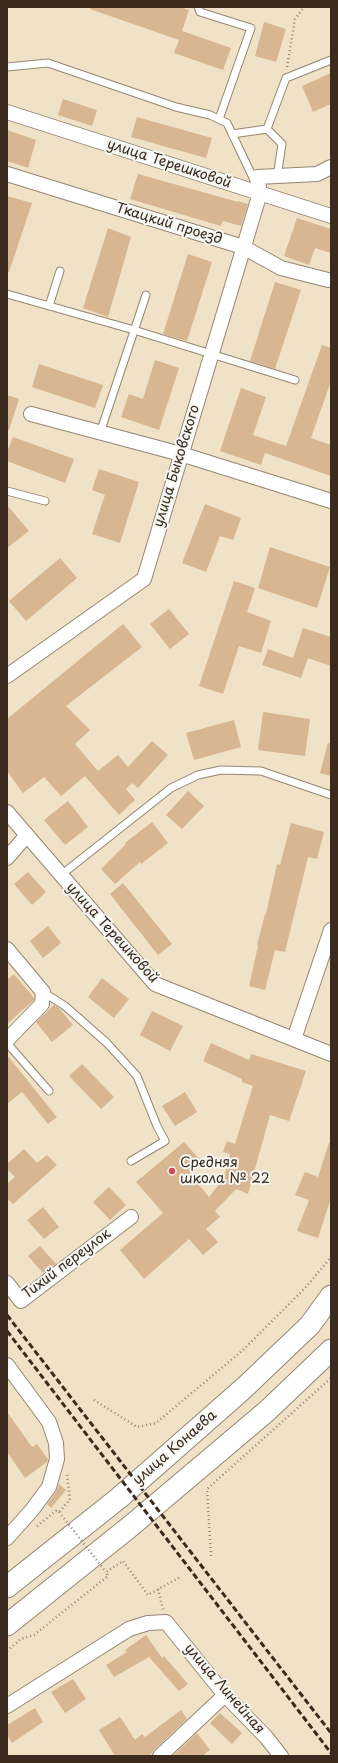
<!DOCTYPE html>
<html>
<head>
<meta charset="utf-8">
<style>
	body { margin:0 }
	#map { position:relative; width:338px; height:1763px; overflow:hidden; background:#efe2c6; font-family:"Playpen Sans",sans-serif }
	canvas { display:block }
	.frame { position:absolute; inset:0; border:8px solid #3b2a1e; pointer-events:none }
</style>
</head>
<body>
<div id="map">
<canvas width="338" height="1763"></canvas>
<div class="frame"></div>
</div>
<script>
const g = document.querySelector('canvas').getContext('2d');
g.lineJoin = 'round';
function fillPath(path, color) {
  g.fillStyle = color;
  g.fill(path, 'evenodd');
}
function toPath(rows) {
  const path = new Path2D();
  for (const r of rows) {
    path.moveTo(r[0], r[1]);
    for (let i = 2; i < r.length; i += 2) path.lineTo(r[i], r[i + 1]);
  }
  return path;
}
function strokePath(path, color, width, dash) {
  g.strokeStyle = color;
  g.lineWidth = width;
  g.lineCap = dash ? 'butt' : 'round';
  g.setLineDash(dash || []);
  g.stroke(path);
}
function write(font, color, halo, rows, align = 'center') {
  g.font = font + ' "Playpen Sans",sans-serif';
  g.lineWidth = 4;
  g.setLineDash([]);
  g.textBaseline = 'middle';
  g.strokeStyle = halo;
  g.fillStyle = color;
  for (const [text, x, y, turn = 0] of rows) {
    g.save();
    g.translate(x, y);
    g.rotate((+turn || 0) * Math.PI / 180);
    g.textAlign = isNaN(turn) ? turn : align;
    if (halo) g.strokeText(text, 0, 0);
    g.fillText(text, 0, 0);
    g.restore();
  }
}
fillPath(toPath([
	[90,7,179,7,189,10,182,31,231,48,223,70,174,53,179,40,90,9],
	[264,22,286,29,276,62,255,56],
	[331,73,331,104,313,112,302,86],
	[63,99,97,110,92,126,58,115],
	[137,117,212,138,206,158,131,137],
	[7,130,36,140,28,168,7,161],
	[138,174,238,202,238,201,248,204,241,226,223,221,221,226,130,199],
	[7,196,32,203,9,272,7,272],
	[297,218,331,229,331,253,315,248,309,265,284,256],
	[108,228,131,237,108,317,83,308],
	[188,254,212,262,187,341,163,334],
	[275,282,301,290,275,369,250,361],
	[322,345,331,348,331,381,311,438,331,445,331,476,265,453,261,465,220,451,241,388,266,397,253,435,286,446],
	[155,360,179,368,159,430,121,417,129,394,143,399],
	[39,364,103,385,95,408,32,387],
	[7,395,19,399,9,430,7,430],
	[13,437,74,459,65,483,7,461,7,452],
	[99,469,139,482,120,543,92,534,105,495,92,490],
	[205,504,241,518,233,540,220,536,206,572,182,563],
	[7,505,29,531,7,548],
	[270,547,330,567,317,608,258,588],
	[60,558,77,578,26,621,9,601],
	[234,581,255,588,247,612,271,621,261,653,239,646,223,694,199,686],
	[169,609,189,634,170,649,150,624],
	[123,624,142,647,66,706,90,730,75,744,98,771,118,755,128,767,152,741,168,755,138,788,132,783,126,789,135,800,119,815,85,776,61,796,44,777,23,793,7,771,7,719],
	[303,628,331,637,331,666,308,658,301,678,262,665,268,649,293,658],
	[263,712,310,719,305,756,258,750],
	[234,720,241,747,194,760,186,733],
	[328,743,331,744,331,776,320,773],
	[188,791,204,806,182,829,166,815],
	[68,801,88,827,65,845,44,820],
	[152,822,168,843,141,864,140,862,115,884,101,869,126,844,125,843],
	[291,823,324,832,317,859,308,857,285,952,275,950,265,990,249,986,258,946,257,945,265,914,266,914,277,864,280,865],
	[28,872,46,892,32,905,14,884],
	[123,883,172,944,158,955,110,894],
	[48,926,61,943,43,958,30,941],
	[14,974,34,998,34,1000,7,1024,7,980],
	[102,978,129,999,114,1018,88,997],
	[54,1005,59,1008,73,1025,52,1042,36,1022],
	[152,1011,183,1026,170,1051,140,1035],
	[211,1043,249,1060,251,1054,306,1071,289,1121,270,1115,248,1194,236,1189,215,1211,220,1217,206,1229,218,1242,203,1255,189,1239,144,1279,120,1250,163,1213,136,1182,184,1142,203,1163,190,1174,209,1197,224,1178,230,1154,223,1152,227,1141,235,1144,253,1086,242,1082,242,1079,203,1061],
	[7,1055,57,1117,48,1124,22,1092,7,1104],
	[82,1064,114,1097,101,1109,69,1076],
	[185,1092,197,1112,175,1126,162,1106],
	[329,1143,331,1144,331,1198,318,1238,297,1231,309,1200,295,1195,305,1172,318,1177],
	[24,1149,37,1163,47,1155,57,1165,13,1204,7,1198,7,1184,15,1177,7,1169,7,1164],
	[109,1187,126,1205,110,1220,93,1202],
	[43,1207,59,1227,44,1239,27,1220],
	[40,1246,56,1264,43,1273,28,1256],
	[7,1412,32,1447,37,1444,48,1459,47,1462,25,1478,7,1452],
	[59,1484,66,1490,51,1508,47,1504,56,1492],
	[146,1635,162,1658,164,1656,188,1684,179,1691,149,1657,114,1677,106,1665,127,1652,125,1650],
	[73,1679,86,1699,65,1713,51,1692],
	[35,1708,43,1722,12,1743,7,1735,7,1725],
	[181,1710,187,1719,154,1750,150,1756,115,1756,99,1730,120,1717,135,1740,142,1734,145,1737],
	[220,1713,242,1733,232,1744,210,1723],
	[197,1733,210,1750,202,1756,175,1756,174,1755]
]), '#d7b691');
const service = toPath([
	[198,7,200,12,251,28,219,119],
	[7,67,48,63,176,107,210,115,227,123,255,182],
	[267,129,286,78,331,60],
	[232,134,267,129,282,144,277,177],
	[7,294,134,330,295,380],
	[49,306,60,271],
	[100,433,146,295],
	[7,491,45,501],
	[61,875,171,788,198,775,221,770,261,771,331,795],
	[43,992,65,1006,107,1043,137,1076,157,1126,165,1141,131,1161],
	[7,1043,49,1091]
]);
const minor = toPath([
	[7,112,331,216],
	[7,174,243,247,281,268,328,280],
	[31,414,181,454,331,501],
	[7,676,144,579,260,193,257,177,317,174,331,167],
	[7,812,155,984,331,1054],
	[7,858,27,835],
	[7,949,43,992,42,1004,7,1040],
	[294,1039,331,930],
	[7,1283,21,1301,131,1217],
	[7,1365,49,1422,56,1443,57,1459,49,1487,32,1510,7,1538],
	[7,1706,129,1629,148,1623,166,1622,225,1695,266,1737,281,1756],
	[160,1756,225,1695]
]);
const secondary = toPath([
	[7,1587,119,1498,244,1388,310,1325,331,1296],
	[7,1625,132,1525,267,1411,331,1350]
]);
strokePath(service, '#958672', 9);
strokePath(minor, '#958672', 16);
strokePath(secondary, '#958672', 23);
strokePath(toPath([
	[287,67,295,19,304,7],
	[94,1400,137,1427,156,1423,243,1350,307,1286,331,1257],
	[37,1526,56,1511,59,1512,70,1500,67,1475],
	[211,1556,207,1489,331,1378],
	[158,1589,163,1610],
	[7,1651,21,1639,34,1635,108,1576,106,1572,123,1561,148,1595,180,1577]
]), '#958672', 2.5, [1, 3]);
strokePath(service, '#fff', 7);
strokePath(minor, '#fff', 14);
strokePath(secondary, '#fff', 21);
strokePath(toPath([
	[7,1315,331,1733],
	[7,1331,331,1753]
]), '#3b2a1e', 3, [6, 3]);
strokePath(toPath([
	[59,1512,106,1572]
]), '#958672', 2.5, [1, 3]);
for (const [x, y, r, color] of [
	[172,1171,4,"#d1495b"]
]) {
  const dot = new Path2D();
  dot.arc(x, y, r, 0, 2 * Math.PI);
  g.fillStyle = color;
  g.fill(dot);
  strokePath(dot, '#f6f6f2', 1.5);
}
write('14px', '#3b2a1e', '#f6f6f2', [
	["улица Терешковой",169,164,18],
	["Ткацкий проезд",169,224,17],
	["улица Быковского",177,466,-73],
	["улица Терешковой",112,933,48],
	["Тихий переулок",67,1264,-37],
	["улица Конаева",175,1448,-41],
	["улица Линейная",224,1689,49]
]);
write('14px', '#3b2a1e', '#f6f6f2', [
	["Средняя",180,1163],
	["школа № 22",180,1179]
], 'left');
</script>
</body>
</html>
